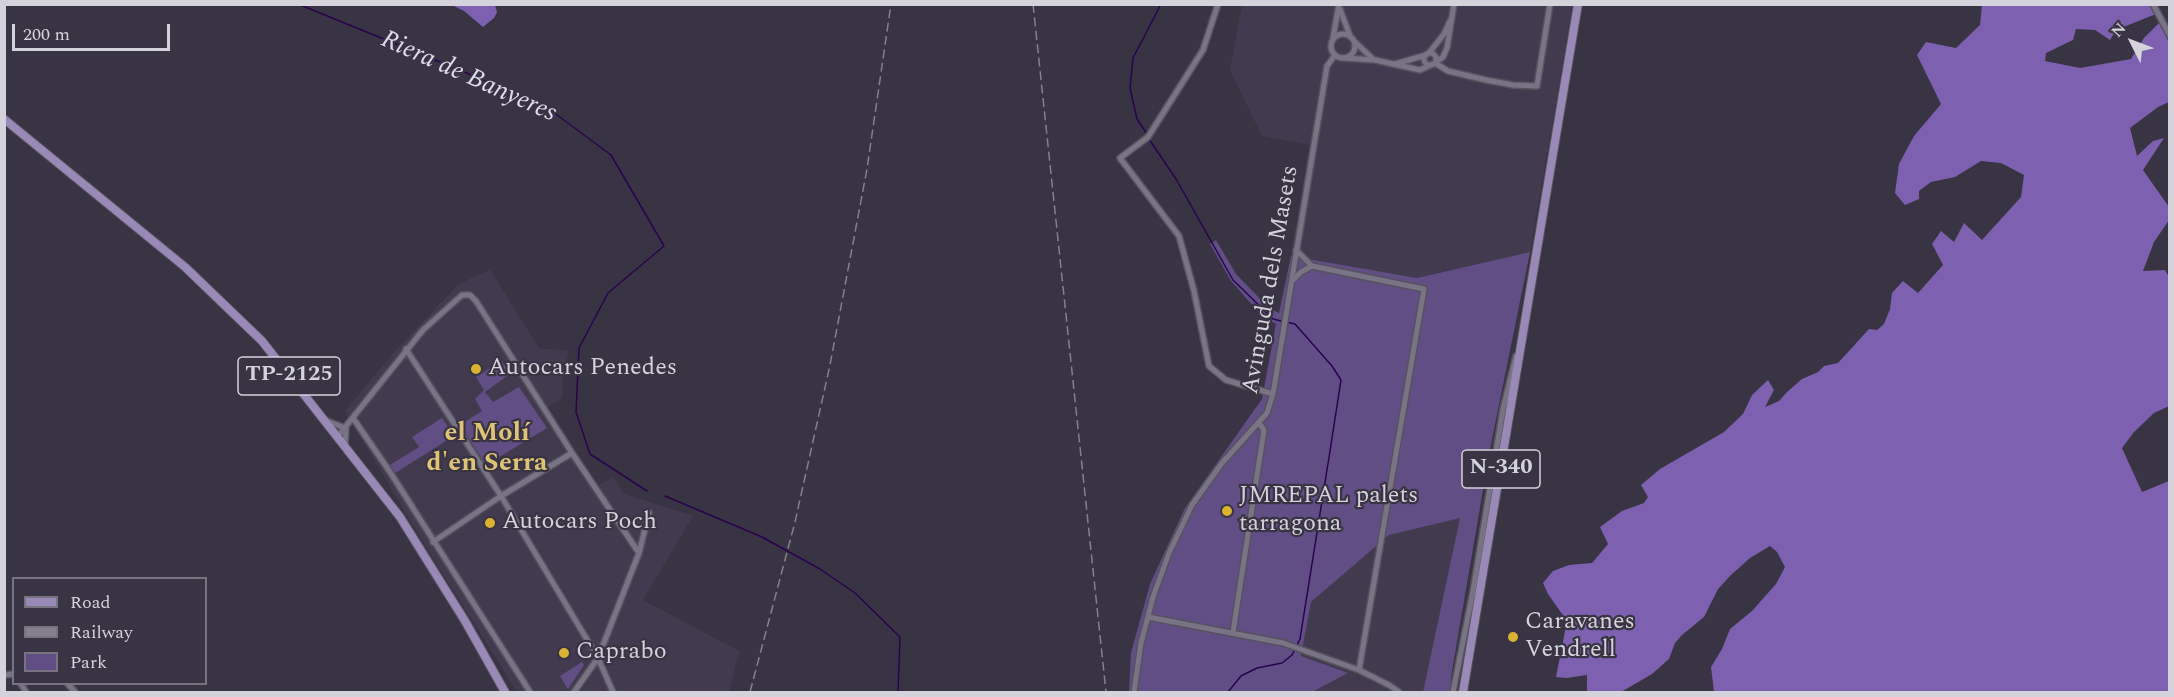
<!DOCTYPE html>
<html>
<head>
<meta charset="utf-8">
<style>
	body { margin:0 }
	#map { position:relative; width:2174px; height:697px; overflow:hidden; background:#393443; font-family:Spectral,serif }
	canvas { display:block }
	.frame { position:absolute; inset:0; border:6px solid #d4d2db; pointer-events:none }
	.legend { position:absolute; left:12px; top:577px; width:195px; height:108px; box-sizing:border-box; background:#393443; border:2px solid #777380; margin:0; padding:8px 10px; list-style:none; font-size:18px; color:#d4d2db }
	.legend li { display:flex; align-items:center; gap:12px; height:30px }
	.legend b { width:30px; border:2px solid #777380 }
	.north { position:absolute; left:2102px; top:12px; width:60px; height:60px; -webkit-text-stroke:4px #393443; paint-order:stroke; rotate:312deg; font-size:16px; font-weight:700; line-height:24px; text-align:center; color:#d4d2db }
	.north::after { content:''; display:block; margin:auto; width:21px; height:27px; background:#d4d2db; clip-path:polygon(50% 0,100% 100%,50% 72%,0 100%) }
	.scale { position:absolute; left:12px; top:24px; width:158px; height:27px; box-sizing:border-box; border:3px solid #d4d2db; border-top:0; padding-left:8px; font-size:18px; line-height:21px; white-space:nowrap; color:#d4d2db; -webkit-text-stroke:4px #393443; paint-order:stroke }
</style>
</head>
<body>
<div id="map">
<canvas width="2174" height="697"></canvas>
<div class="frame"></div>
<ul class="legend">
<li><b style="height:8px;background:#9889b7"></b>Road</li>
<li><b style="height:8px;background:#84818d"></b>Railway</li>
<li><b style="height:16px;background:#614e85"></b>Park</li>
</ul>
<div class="north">N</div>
<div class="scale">200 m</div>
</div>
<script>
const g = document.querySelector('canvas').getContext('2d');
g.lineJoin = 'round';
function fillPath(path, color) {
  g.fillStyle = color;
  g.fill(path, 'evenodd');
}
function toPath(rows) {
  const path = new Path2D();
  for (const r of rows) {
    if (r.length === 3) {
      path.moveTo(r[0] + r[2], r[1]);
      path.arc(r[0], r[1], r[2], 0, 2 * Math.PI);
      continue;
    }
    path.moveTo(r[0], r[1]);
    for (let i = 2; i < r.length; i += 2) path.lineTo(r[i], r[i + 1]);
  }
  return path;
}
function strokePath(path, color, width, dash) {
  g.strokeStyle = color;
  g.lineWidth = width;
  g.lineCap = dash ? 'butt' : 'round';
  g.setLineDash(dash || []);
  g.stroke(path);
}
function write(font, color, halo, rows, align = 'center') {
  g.font = font + ' Spectral,serif';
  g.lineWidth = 4.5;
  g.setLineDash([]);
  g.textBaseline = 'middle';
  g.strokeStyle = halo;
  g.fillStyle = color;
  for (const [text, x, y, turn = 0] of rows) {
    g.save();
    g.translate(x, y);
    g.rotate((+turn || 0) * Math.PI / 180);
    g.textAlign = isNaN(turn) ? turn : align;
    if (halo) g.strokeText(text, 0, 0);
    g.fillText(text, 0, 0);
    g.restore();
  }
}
fillPath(toPath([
	[1242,5,1573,5,1530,252,1417,278,1291,256,1310,145,1262,136,1230,70],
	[490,270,539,348,569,351,563,373,562,398,546,408,598,486,613,477,624,494,693,516,643,600,739,651,729,692,517,692,423,542,345,411,396,350,459,284],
	[1461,517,1423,692,1312,692,1347,673,1301,656,1311,602,1389,535]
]), '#423b50');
fillPath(toPath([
	[1216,240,1236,274,1269,308,1279,313,1291,256,1417,278,1530,252,1490,449,1451,677,1452,692,1423,692,1460,518,1389,535,1311,602,1301,656,1348,673,1312,692,1129,692,1131,653,1150,584,1185,508,1262,399,1276,324,1262,316,1231,281,1210,244],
	[501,361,511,373,485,392,493,402,519,387,547,428,486,465,460,425,482,411,475,399,484,390,476,377],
	[442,418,454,436,395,473,390,465,419,447,412,437],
	[582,662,584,665,568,689,560,676]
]), '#614e85');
fillPath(toPath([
	[452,5,495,5,497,12,494,18,483,27,464,11],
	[1982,5,2153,5,2156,14,2116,30,2110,40,2095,30,2076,29,2073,40,2046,53,2045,61,2080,68,2131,59,2144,38,2160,22,2169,43,2169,102,2158,107,2130,128,2137,156,2153,141,2164,138,2143,170,2169,207,2169,220,2154,242,2143,271,2165,270,2169,277,2169,406,2154,413,2134,432,2122,448,2142,492,2169,481,2169,692,1714,692,1711,667,1722,649,1730,629,1752,611,1776,584,1785,567,1777,552,1770,546,1750,558,1731,575,1718,589,1704,617,1682,635,1675,643,1669,659,1652,674,1621,692,1587,692,1587,675,1567,678,1556,677,1567,621,1548,594,1543,583,1553,571,1569,565,1592,563,1608,544,1600,527,1622,511,1644,503,1648,497,1641,485,1660,469,1724,432,1743,414,1752,395,1768,380,1774,390,1765,407,1779,401,1787,392,1802,379,1818,372,1824,366,1838,363,1869,329,1877,330,1884,324,1890,309,1892,293,1903,281,1918,293,1943,265,1932,244,1941,231,1954,242,1964,223,1982,240,2021,197,2024,175,2001,163,1981,161,1955,177,1931,182,1919,191,1919,199,1905,205,1895,193,1899,164,1914,136,1941,104,1917,55,1926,42,1956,48,1980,25]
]), '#7d60b0');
strokePath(toPath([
	[298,4,462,71,549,109,611,155,664,246,608,293,579,348,576,412,590,454,647,491],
	[1147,134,1137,119,1130,88,1133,58,1161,4],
	[1149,139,1176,179,1233,280,1273,319,1281,321],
	[665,496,762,537,820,569,855,593,900,637,898,692],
	[1228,692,1241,676,1257,668,1282,663,1292,655,1300,639,1330,451,1341,380,1332,366,1295,324,1286,322]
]), '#29034f', 1.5);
const street = toPath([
	[1218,4,1203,50,1148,137,1120,158,1179,236,1194,291,1209,366,1226,380,1273,394],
	[2153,4,2170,36],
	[1340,9,1350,36],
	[1343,46,12],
	[1333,38,1339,4],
	[1356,43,1373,59],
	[1430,59,6],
	[1429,53,1444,34,1450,21],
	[1343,58,1375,60,1420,70,1433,64],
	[1436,62,1443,57,1447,48,1454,4],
	[1435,63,1448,71,1486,80,1513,85,1537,86,1550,4],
	[1395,64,1426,55],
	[1296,250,1312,266,1424,289,1359,670],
	[1292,281,1301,272,1312,266],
	[406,349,501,496,598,658,613,692],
	[353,418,390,472,530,692],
	[327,421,345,428],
	[338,436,423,330,462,295,470,295,476,301,572,453,639,553],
	[345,446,346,427],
	[433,542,501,496,572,453],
	[1148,617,1283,643,1359,670,1389,685,1399,692],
	[1233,632,1264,430,1259,423],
	[4,675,14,674],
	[21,684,26,692],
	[68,684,75,692],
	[574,692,598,658,639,553,649,513],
	[1134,692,1141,643,1153,597,1169,553,1192,505,1222,463,1267,413,1273,394,1327,66,1335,55],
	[1453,692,1473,591,1503,409,1516,356]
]);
const primary = toPath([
	[4,119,185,267,262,341,400,517,465,621,505,692],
	[1463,692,1578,4]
]);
strokePath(street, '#56525e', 8);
strokePath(primary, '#56525e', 10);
strokePath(street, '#797485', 5);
strokePath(primary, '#9889b7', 8);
strokePath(toPath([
	[1033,4,1106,692],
	[750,692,795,522,830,365,867,169,891,4]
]), '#84818d', 1.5, [9, 4.5]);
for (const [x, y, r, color] of [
	[476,369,6,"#dcb233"],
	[1227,511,6,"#dcb233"],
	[490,523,6,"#dcb233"],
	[1513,637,6,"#dcb233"],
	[564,653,6,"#dcb233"]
]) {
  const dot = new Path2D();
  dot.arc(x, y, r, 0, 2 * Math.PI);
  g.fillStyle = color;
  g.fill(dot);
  strokePath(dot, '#393443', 2);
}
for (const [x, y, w] of [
	[289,376,102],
	[1501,469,78]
]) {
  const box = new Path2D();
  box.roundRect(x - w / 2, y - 19, w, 38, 4.5);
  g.fillStyle = '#393443';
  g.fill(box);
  strokePath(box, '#d4d2db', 1.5);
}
write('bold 22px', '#d4d2db', null, [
	["TP-2125",289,376],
	["N-340",1501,469]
]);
write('24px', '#d4d2db', '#393443', [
	["Avinguda dels Masets",1272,280,-80]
]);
write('24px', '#d4d2db', '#393443', [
	["Autocars Penedes",488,369],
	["JMREPAL palets",1239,497],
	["tarragona",1239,525],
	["Autocars Poch",502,523],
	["Caravanes",1525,623],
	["Vendrell",1525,651],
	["Caprabo",576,653]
], 'left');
write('italic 26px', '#e0daf0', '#393443', [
	["Riera de Banyeres",468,78,24]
]);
write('bold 26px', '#dfc377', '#393443', [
	["el Molí",487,435],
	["d'en Serra",487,465]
]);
</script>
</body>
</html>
